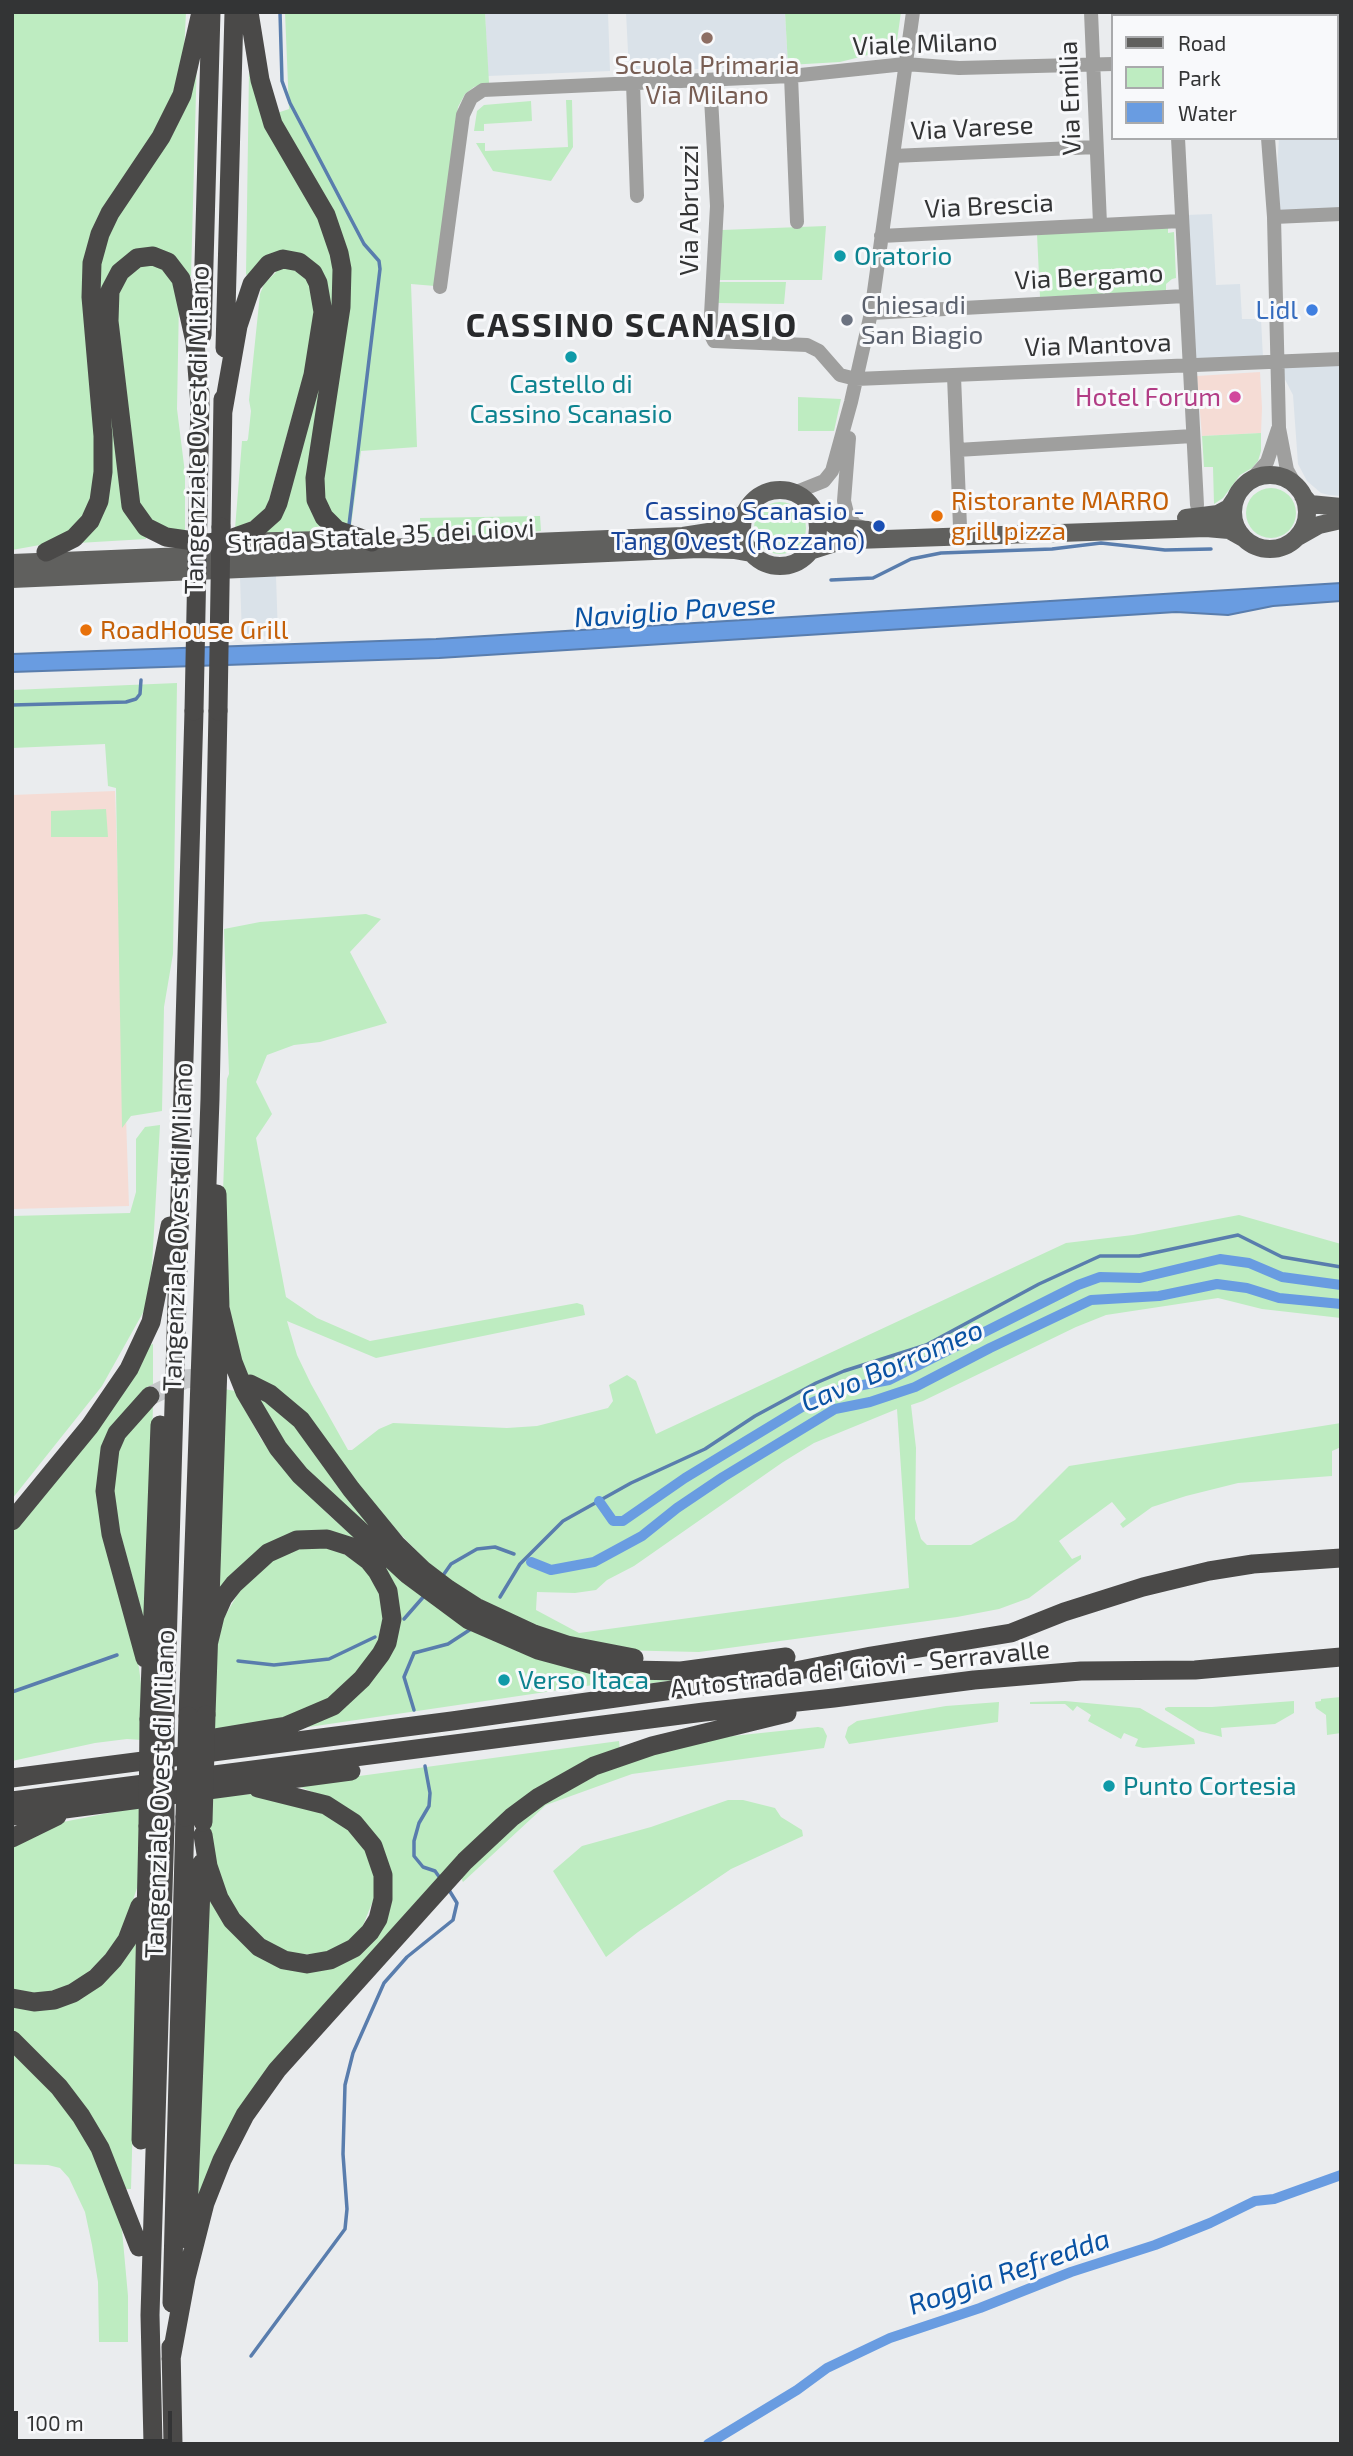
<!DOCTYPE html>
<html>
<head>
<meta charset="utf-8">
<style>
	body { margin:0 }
	#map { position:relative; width:1353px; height:2456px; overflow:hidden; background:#eaecee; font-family:"Exo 2",sans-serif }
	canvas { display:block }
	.frame { position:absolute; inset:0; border:14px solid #333435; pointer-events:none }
	.legend { position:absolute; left:1111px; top:14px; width:228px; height:126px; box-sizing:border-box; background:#f8f9fb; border:2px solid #a9aaac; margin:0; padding:9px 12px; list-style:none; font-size:21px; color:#333435 }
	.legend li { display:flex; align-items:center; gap:14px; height:35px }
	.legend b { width:35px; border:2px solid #a9aaac }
	.scale { position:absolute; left:14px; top:2411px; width:158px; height:32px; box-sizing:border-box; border:4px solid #333435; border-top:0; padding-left:9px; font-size:21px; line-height:24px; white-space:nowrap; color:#333435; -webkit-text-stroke:5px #f8f9fb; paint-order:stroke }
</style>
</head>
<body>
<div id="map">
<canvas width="1353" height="2456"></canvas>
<div class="frame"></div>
<ul class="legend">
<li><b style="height:9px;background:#60605e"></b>Road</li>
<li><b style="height:19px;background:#beecc1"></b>Park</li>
<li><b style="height:19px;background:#699ce1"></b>Water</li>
</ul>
<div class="scale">100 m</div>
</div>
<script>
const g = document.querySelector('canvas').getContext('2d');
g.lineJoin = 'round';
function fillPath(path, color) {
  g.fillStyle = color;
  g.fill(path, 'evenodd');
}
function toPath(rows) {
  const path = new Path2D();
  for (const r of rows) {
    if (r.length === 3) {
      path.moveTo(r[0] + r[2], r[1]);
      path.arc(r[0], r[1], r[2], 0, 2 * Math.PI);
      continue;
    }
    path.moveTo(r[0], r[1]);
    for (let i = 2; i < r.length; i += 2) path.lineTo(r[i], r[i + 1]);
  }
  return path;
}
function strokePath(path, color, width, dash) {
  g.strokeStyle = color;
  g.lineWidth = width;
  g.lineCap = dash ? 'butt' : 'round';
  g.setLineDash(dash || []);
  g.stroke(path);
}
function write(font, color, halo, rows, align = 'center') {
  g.font = font + ' "Exo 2",sans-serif';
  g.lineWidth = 6;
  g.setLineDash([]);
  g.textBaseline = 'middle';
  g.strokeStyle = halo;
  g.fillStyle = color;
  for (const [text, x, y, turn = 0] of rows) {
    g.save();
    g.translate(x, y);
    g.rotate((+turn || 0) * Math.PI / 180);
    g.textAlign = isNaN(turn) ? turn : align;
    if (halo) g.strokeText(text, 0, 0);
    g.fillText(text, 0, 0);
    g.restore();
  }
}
fillPath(toPath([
	[1184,12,1242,12,1239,16,1185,16],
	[1260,372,1262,408,1261,433,1202,436,1197,376],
	[115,791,129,1206,12,1209,12,795]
]), '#f5dcd5');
fillPath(toPath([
	[485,12,608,12,610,71,488,76],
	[626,12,785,12,788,65,629,72],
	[1280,12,1341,12,1341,40,1337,40,1337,16,1280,16],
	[1341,60,1341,214,1274,217,1279,138,1337,138,1337,61],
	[1212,214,1216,285,1240,284,1242,319,1261,319,1263,358,1193,361,1186,215],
	[1341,359,1341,496,1329,495,1321,493,1307,481,1298,464,1293,395,1276,362],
	[276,576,278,636,242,637,240,577]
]), '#dae2e9');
fillPath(toPath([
	[12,12,186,12,184,52,169,107,102,214,96,472,90,503,75,527,51,543,12,550],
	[285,12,485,12,489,83,474,87,465,94,458,107,435,286,411,284,417,447,361,451,351,526,332,518,320,489,348,272,274,114,289,109],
	[785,12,901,12,896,48,840,62,788,65],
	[197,56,191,276,187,278,158,253,102,297,146,539,78,543,98,516,96,299,101,247],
	[249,71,322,220,337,280,310,473,328,531,265,535,328,316,301,258,246,275],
	[566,100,572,100,573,147,551,181,493,171,476,143,485,143,485,151,568,147],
	[531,101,532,121,484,124,484,131,474,131,477,111,484,105],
	[826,226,822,280,719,280,722,230],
	[1168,228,1168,233,1174,232,1176,278,1172,279,1166,284,1166,291,1040,297,1037,234],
	[157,264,174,280,179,301,177,409,185,473,185,532,165,528,153,522,140,510,115,294,134,267],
	[292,268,309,280,314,295,314,338,265,514,235,529,242,441,247,441,248,439,251,411,249,400,260,294,264,284,276,272,276,269],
	[719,282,786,282,784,304,718,303],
	[798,397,841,399,834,431,798,431],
	[1261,433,1261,451,1258,461,1252,468,1240,475,1223,498,1214,504,1213,467,1204,467,1202,436],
	[1271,513,25],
	[780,528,26],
	[540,516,541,531,421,538,420,518],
	[177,683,173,954,164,1007,162,1111,131,1116,122,1128,116,788,108,786,105,744,12,748,12,690],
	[106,809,108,837,51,837,51,811],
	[366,914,381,919,350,952,387,1023,320,1042,294,1045,267,1055,256,1082,272,1114,256,1138,286,1297,317,1318,370,1341,577,1303,583,1305,585,1315,376,1358,287,1321,297,1355,311,1384,348,1450,352,1450,379,1429,393,1423,507,1428,537,1426,608,1408,613,1401,609,1385,627,1375,636,1381,656,1434,1066,1243,1133,1235,1239,1215,1341,1244,1341,1318,1262,1309,1218,1298,1106,1315,1076,1327,923,1401,911,1405,916,1448,915,1519,921,1539,927,1545,971,1545,1015,1520,1069,1466,1341,1423,1341,1447,1332,1451,1332,1476,1238,1483,1186,1496,1152,1507,1123,1528,1120,1524,1126,1519,1112,1502,1059,1541,1072,1559,1081,1555,1081,1559,1029,1598,999,1609,957,1617,699,1652,613,1650,542,1632,445,1580,247,1377,236,1351,221,1248,227,1079,229,1074,224,929,260,922],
	[897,1409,909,1588,579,1633,536,1610,537,1592,575,1593,596,1590,607,1580,634,1566,783,1462,814,1443],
	[160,1125,152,1266,145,1309,102,1386,12,1499,12,1216,130,1213,136,1192,136,1139,145,1127],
	[153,1344,153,1389,100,1460,139,1668,142,1692,142,1740,127,1739,95,1743,12,1761,12,1530,149,1345],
	[219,1388,235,1391,261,1439,290,1476,330,1516,411,1586,675,1680,653,1683,600,1684,302,1728,369,1682,391,1581,303,1531,219,1595],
	[266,1399,295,1424,379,1538,309,1480,256,1401],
	[153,1404,147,1631,111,1499,120,1442],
	[306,1543,347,1552,376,1581,383,1603,383,1622,381,1638,363,1670,332,1697,303,1713,212,1732,211,1680,222,1621,243,1585,264,1563],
	[1341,1697,1341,1733,1327,1735,1326,1715,1316,1708,1315,1702,1321,1701,1321,1699],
	[1065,1701,1140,1708,1194,1739,1195,1744,1143,1748,1135,1746,1138,1739,1124,1733,1121,1739,1088,1721,1091,1715,1077,1706,1073,1711,1065,1704,1030,1704,1030,1702],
	[1294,1701,1294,1713,1275,1724,1221,1728,1222,1737,1199,1731,1165,1710,1165,1708,1168,1707,1212,1707],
	[999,1702,998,1722,849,1744,845,1737,848,1727,857,1721,946,1706],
	[818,1727,823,1728,827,1736,824,1748,632,1774,546,1805,463,1882,460,1876,538,1805,617,1763,723,1737],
	[619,1741,620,1750,538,1790,274,2064,198,2201,202,1891,265,1960,360,1952,392,1876,333,1800,300,1787,300,1784],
	[265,1793,285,1798,340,1821,369,1853,376,1872,376,1893,362,1928,354,1938,321,1955,279,1953,229,1905,208,1852,208,1797],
	[728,1800,743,1800,775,1808,781,1817,802,1830,803,1836,731,1869,638,1932,606,1957,553,1871,582,1846,651,1827],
	[139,1807,139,1882,124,1927,112,1947,100,1961,73,1986,52,1993,28,1995,12,1989,12,1848,30,1834,58,1823],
	[138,1936,131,2189,124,2189,12,2032,12,2002,48,2007],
	[12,2050,51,2089,81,2127,105,2177,122,2230,128,2296,128,2342,99,2342,98,2282,92,2245,85,2212,69,2178,60,2168,48,2165,12,2164]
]), '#beecc1');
const water = toPath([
	[1341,583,1341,601,1273,606,1228,615,1176,612,439,658,12,672,12,654,436,639,1341,583]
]);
fillPath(water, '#699ce1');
strokePath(water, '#597dad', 2);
strokePath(toPath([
	[280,12,282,81,290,103,364,244,379,261,380,269,349,525],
	[831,580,873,578,911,559,941,553,1052,549,1101,543,1165,550,1211,549],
	[12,705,126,702,136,699,140,694,141,680],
	[444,1574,451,1564,477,1549,495,1547,514,1554],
	[500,1597,520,1564,563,1521,631,1483,705,1449,755,1416,816,1383,844,1371,926,1345,1039,1284,1100,1256,1139,1256,1238,1235,1282,1257,1341,1267],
	[404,1619,425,1595],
	[238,1661,274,1665,329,1659,375,1637],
	[12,1692,117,1655],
	[414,1710,404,1677,414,1653,448,1644,471,1629],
	[425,1766,430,1793,429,1806,419,1823,414,1841,414,1856,423,1867,435,1871,440,1878],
	[251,2356,345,2229,347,2209,343,2154,345,2085,353,2053,384,1983,407,1957,453,1920,457,1903,449,1890]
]), '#597dad', 3.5);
strokePath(toPath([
	[599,1501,613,1521,623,1521,685,1478,802,1407,842,1389,889,1380,1078,1285,1100,1277,1140,1278,1220,1259,1249,1263,1282,1277,1341,1285],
	[531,1562,551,1570,594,1562,642,1536,677,1508,723,1477,835,1409,870,1402,915,1387,990,1348,1091,1300,1159,1296,1217,1284,1247,1288,1279,1298,1341,1304],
	[708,2444,797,2390,827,2368,890,2338,980,2308,1071,2272,1155,2245,1210,2223,1255,2201,1274,2199,1341,2175]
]), '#699ce1', 10);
strokePath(toPath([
	[150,1396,185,1379,215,1376]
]), '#c5c7c9', 19, [19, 10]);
strokePath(toPath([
	[1091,12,1100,224],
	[1257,16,1258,12],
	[1337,53,1341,53],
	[791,76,797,222],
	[710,80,717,206,710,333,714,341,807,345,819,351,840,375,856,379,1341,359],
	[633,83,637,196],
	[1178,138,1197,505],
	[1268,138,1274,217,1279,428,1287,470,1296,486],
	[893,156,1096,147],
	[1274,217,1341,214],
	[881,236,1181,221],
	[440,287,463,115,471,98,483,90,791,76,905,64,959,68,1113,64],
	[871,313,1185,296],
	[954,376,960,527],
	[849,438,844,501,847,513,855,525,867,529],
	[957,450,1193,436],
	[1250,481,1267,462,1278,429],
	[794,493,824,481,832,471,851,402,871,313,913,12]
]), '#9f9f9e', 14);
strokePath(toPath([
	[1270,512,37],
	[780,528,38],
	[1303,496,1310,504,1341,507],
	[813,510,838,528,868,530],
	[1186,518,1218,514,1229,508,1235,499],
	[1296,538,1319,525,1341,520],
	[231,542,325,540],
	[810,551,835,543,856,540,1206,528,1229,530,1245,539],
	[12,563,683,536,715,531,745,513],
	[12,579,699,549,734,550,751,553]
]), '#60605e', 18);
strokePath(toPath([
	[249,12,260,80,273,124,326,215,339,253,342,269,341,307,315,478,316,500,324,517,337,530,372,542],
	[202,335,211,12],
	[225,348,234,12],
	[200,405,195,342,181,279,168,262,153,256,137,258,120,272,110,291,109,321,131,506,146,527,166,537,208,543,230,539,255,530,273,514,278,503,313,375,323,312,318,283,313,273,299,262,283,259,269,264,252,284,238,326,223,411],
	[198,511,200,393],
	[221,527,223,399],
	[46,552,74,538,90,521,99,501,103,472,103,436,91,297,92,263,100,234,110,213,161,137,182,95,201,12],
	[220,1308,233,1362,245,1392,278,1448,300,1475,407,1574,469,1620,538,1650,601,1667,631,1670,681,1671,786,1657],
	[250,1384,270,1394,301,1420,351,1489,396,1544,423,1570,448,1589,476,1607,534,1634,567,1645,634,1658],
	[12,1521,90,1426,129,1369,151,1322,170,1226],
	[145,1658,111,1534,105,1491,110,1449,117,1433,150,1396],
	[206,1715,220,1308,217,1194],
	[188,1716,210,1099,218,711],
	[165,1718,194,711],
	[149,1719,160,1425],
	[190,1742,286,1726,333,1706,362,1679,381,1654,387,1643,392,1619,388,1591,377,1571,369,1561,349,1546,327,1539,297,1540,268,1553,234,1584,223,1598,215,1616,208,1645],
	[12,1778,452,1721,765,1677,871,1656,1011,1633,1064,1612,1143,1587,1209,1571,1253,1564,1341,1558],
	[12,1801,704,1712,834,1698,974,1680,1081,1671,1195,1670,1341,1657],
	[12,1816,351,1771],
	[203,1835,208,1866,219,1898,232,1920,259,1947,284,1960,307,1964,330,1960,354,1948,370,1932,378,1919,383,1899,383,1875,373,1846,354,1823,326,1805,258,1788],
	[12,1838,57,1816],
	[12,1998,34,2002,54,2000,73,1993,96,1978,113,1960,127,1940,140,1906],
	[12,2040,59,2087,81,2116,100,2148,139,2247],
	[141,2140,148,1826],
	[187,2239,202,1863],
	[172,2303,185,1817],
	[171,2347,173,2444],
	[171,2359,186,2278,205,2203,222,2160,245,2115,277,2070,465,1861,512,1817,539,1797,594,1766,652,1746,787,1713],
	[153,2444,150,2315,165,1824]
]), '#4a4948', 19);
strokePath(toPath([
	[194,711,198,511],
	[218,711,221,527],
	[185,1817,188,1716],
	[203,1822,206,1715],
	[165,1824,165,1718],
	[148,1826,149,1719]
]), '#4a4948', 19);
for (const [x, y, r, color] of [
	[707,38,7,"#8d6e63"],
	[840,256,7,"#0f9aa8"],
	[1312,310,7,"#3f7fe0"],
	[847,320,7,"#6b7280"],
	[571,357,7,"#0f9aa8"],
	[1235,397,7,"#d1479c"],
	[937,516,7,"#e8710a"],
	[879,526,7,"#1a4fb4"],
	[86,630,7,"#e8710a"],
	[504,1680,7,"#0f9aa8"],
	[1109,1786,7,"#0f9aa8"]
]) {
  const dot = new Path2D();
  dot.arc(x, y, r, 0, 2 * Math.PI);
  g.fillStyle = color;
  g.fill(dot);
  strokePath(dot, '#f8f9fb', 2.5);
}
write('26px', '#333435', '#f8f9fb', [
	["Viale Milano",925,44,-2],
	["Via Emilia",1070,98,-92],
	["Via Varese",972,128,-3],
	["Via Brescia",989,206,-3],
	["Via Abruzzi",689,210,-90],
	["Via Bergamo",1089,277,-3],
	["Via Mantova",1098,345,-2],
	["Tangenziale Ovest di Milano",197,430,-89],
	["Strada Statale 35 dei Giovi",381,536,-3],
	["Tangenziale Ovest di Milano",178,1227,-88],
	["Autostrada dei Giovi - Serravalle",860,1669,-6],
	["Tangenziale Ovest di Milano",160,1794,-88]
]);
write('26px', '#785e54', '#f8f9fb', [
	["Scuola Primaria",707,65],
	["Via Milano",707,95]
]);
write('26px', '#0d838f', '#f8f9fb', [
	["Oratorio",854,256],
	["Castello di",571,384,"center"],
	["Cassino Scanasio",571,414,"center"],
	["Verso Itaca",518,1680],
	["Punto Cortesia",1123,1786]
], 'left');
write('26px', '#5b616d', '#f8f9fb', [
	["Chiesa di",861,305],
	["San Biagio",861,335]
], 'left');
write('26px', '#366cbe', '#f8f9fb', [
	["Lidl",1298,310]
], 'right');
write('26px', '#b23c85', '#f8f9fb', [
	["Hotel Forum",1221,397]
], 'right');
write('26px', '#c56008', '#f8f9fb', [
	["Ristorante MARRO",951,501],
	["grill pizza",951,531],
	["RoadHouse Grill",100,630]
], 'left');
write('26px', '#164399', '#f8f9fb', [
	["Cassino Scanasio -",865,511],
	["Tang Ovest (Rozzano)",865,541]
], 'right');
write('italic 28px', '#0952a3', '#f8f9fb', [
	["Naviglio Pavese",675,611,-4],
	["Cavo Borromeo",892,1366,-23],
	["Roggia Refredda",1009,2272,-19]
]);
g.letterSpacing = '2px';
write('bold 33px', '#292a2c', '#f8f9fb', [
	["CASSINO SCANASIO",632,326]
]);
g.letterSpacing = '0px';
</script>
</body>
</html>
